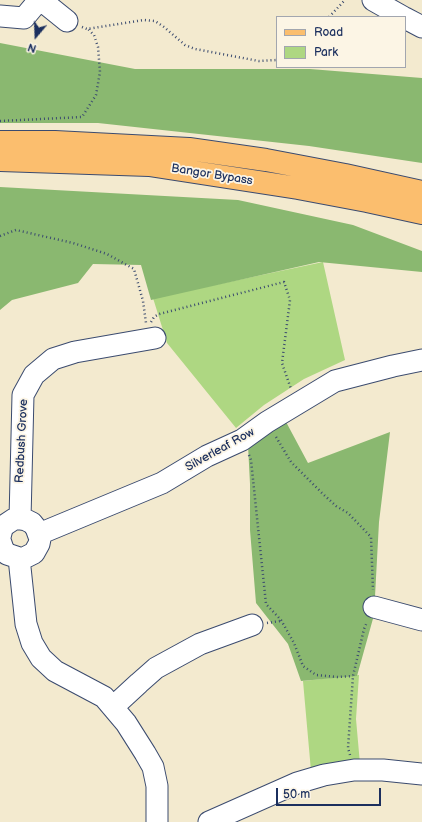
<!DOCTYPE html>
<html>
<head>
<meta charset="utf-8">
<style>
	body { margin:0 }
	#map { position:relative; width:422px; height:822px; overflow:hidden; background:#f3eacf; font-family:"Balsamiq Sans",sans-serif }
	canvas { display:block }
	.legend { position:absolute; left:276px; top:16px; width:130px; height:52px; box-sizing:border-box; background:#fcf5e5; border:1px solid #a2a6af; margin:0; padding:5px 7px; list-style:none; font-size:12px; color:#1b2f5e }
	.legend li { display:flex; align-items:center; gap:8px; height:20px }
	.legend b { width:20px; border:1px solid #a2a6af }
	.north { position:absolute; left:16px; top:16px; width:40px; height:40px; -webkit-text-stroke:3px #fcf5e5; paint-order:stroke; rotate:199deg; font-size:11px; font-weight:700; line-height:16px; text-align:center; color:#1b2f5e }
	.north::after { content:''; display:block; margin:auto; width:14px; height:18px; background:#1b2f5e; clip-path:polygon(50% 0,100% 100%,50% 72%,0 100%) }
	.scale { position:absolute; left:276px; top:788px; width:105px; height:18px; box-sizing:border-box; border:2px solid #1b2f5e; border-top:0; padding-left:5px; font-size:12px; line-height:14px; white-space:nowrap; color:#1b2f5e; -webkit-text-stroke:3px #fcf5e5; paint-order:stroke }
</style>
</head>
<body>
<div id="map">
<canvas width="422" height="822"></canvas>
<ul class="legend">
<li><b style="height:5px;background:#fbbe6e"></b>Road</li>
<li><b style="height:11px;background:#aed782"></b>Park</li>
</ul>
<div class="north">N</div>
<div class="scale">50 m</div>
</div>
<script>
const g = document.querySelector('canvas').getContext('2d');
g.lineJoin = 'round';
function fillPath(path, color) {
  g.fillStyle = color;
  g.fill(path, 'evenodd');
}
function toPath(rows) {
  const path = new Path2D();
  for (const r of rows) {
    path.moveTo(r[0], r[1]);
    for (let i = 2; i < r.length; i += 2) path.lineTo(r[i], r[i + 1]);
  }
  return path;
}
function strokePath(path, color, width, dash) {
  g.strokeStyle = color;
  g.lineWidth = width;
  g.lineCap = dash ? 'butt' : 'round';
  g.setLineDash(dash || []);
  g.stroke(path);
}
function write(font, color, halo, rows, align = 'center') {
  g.font = font + ' "Balsamiq Sans",sans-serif';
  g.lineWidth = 3.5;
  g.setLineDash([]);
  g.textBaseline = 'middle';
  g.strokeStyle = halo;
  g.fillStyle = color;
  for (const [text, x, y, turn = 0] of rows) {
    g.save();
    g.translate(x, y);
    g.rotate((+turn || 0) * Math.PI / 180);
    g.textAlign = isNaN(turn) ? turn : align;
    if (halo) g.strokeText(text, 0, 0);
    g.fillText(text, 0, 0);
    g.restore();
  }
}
fillPath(toPath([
	[323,262,345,360,304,379,264,405,236,428,167,343,153,298],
	[359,675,356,719,360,764,311,771,303,681]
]), '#aed782');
fillPath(toPath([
	[0,43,135,69,310,69,422,78,422,163,309,146,98,123,0,123],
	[0,187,238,200,353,225,422,251,422,272,319,262,151,300,141,265,93,264,78,283,12,300,0,310],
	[285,420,308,463,390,432,379,522,374,615,357,676,301,681,288,644,256,603,250,530,250,484,248,445]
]), '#8ab870');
const minor = toPath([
	[41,0,67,21],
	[373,0,403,17],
	[0,16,24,18,39,0],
	[405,18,422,27],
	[20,519,23,395,34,375,53,359,75,352,155,338],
	[39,534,162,483,207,456,242,440,267,422,335,381,393,366,422,360],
	[0,537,2,529,5,525,14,519,20,519,26,520,32,523,36,528,40,539,39,544,34,553,24,558,19,558,7,554,3,549,0,540],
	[19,558,26,624,32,643,41,658,55,671,104,697,126,723,145,753,153,767,157,786,157,822],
	[374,607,422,620],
	[113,707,139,683,156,668,200,644,252,625],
	[209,822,297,783,324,775,354,770,383,770,422,774]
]);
const major = toPath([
	[0,142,55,142,189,149,266,160,345,175,422,192],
	[0,160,149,165,298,188,367,201,422,213]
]);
strokePath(minor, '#3b4b6f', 23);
strokePath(major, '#3b4b6f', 24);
strokePath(toPath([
	[329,17,345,0],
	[82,27,87,29,144,20,155,21,164,27,185,45,195,49,259,61,277,60],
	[0,121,82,117,96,95,100,72,98,47,94,35,88,29],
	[0,236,16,230,73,243,107,254,134,269,143,301,146,323],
	[151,322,154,317,159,314,284,282,290,300,282,363,291,389],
	[276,437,291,462,323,494,336,506,348,513,371,537,373,590],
	[249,455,251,460,266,604,281,620,294,643,303,666,316,675,337,677,353,676],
	[267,623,280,621],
	[350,755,348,748,353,676,364,629,367,622]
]), '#3b4b6f', 2.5, [1, 3]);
strokePath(minor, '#fff', 21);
strokePath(major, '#fbbe6e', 22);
write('12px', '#1b2f5e', '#fcf5e5', [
	["Bangor Bypass",212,175,9],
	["Redbush Grove",22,441,-87],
	["Silverleaf Row",220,450,-29]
]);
</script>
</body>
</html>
